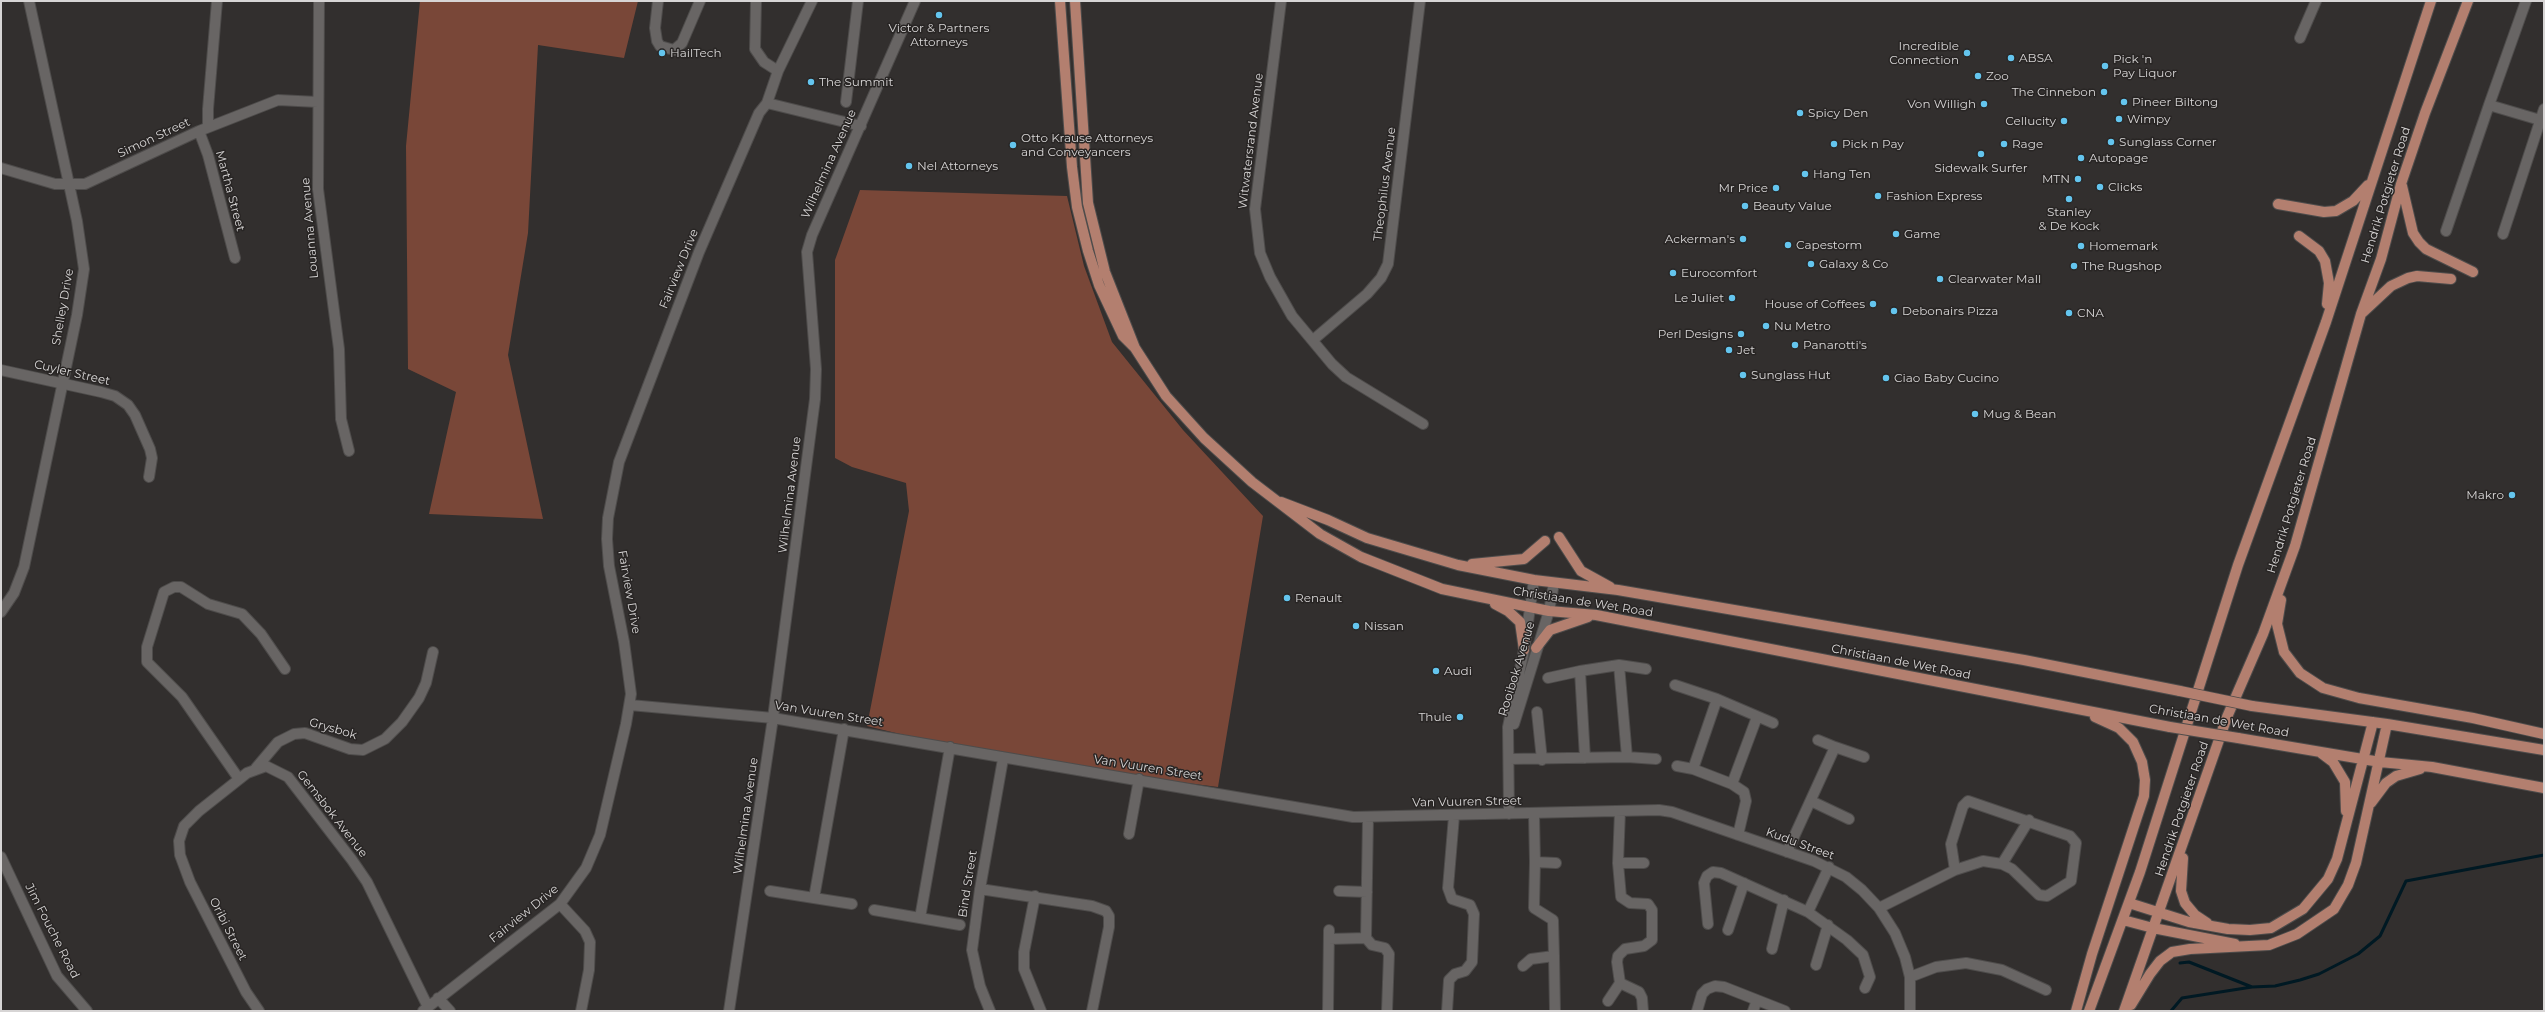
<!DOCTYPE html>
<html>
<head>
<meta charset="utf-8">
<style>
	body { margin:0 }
	#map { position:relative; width:2545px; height:1012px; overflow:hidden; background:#322f2e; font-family:Montserrat,sans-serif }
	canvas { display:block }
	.frame { position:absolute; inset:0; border:2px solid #d7d5d5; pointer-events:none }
</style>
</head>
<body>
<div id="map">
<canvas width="2545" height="1012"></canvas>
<div class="frame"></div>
</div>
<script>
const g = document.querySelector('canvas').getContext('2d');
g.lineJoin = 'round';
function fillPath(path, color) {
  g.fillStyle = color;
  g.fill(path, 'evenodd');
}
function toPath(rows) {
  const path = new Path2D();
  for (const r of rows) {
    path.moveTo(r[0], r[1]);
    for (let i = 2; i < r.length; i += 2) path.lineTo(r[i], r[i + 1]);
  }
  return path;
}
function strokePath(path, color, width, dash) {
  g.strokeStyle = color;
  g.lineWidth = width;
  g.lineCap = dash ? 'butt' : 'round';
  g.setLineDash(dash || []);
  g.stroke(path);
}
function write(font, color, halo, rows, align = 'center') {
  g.font = font + ' Montserrat,sans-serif';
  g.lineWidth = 3;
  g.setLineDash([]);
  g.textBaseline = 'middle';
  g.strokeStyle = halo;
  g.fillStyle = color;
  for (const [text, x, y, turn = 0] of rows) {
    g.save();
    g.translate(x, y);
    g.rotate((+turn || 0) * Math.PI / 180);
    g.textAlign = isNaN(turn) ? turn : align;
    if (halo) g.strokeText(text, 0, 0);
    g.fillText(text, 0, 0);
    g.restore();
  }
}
fillPath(toPath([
	[420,1,638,1,624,58,538,45,528,233,508,355,543,519,429,514,456,392,408,369,406,146],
	[860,190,1067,196,1084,266,1112,342,1183,430,1263,516,1218,787,1003,759,867,726,909,511,906,483,852,467,835,458,835,260]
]), '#794738');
strokePath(toPath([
	[2180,963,2189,962,2252,987,2275,986,2300,980,2319,974,2358,954,2380,936,2406,881,2544,855],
	[2171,1011,2182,998,2252,987]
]), '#001923', 3);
const minor = toPath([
	[319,1,318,189,339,349,341,419,349,451],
	[658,1,655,28,657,41,660,46,674,50,682,43,700,1],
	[756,1,755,49,764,62,778,71],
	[1281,1,1255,209,1260,253,1270,277,1292,316,1332,364,1346,377,1423,424],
	[2300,38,2316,1],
	[846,102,858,1],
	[767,103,778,71,812,1],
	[2489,105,2526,1],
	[208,127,208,109,217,1],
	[199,131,208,155,235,258],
	[1,168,55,184,85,184,199,131,278,100,318,102],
	[2446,231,2489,105,2540,120,2544,119],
	[2503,234,2544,109],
	[1313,340,1367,294,1381,278,1388,264,1420,1],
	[1,370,101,392,115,396,128,405,135,415,150,449,152,458,149,477],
	[1,612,14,593,24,567,77,315,84,269,77,221,29,1],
	[1619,665,1627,757],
	[1580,671,1619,665,1646,669],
	[1548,678,1580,671,1585,758],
	[1675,685,1717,699,1693,769],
	[1717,699,1773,723],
	[630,705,773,718,1353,817,1659,810,1672,812,1814,861,1846,877,1862,890,1879,908,1895,933,1905,957,1910,977,1910,1011],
	[1537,712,1542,760],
	[1514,724,1549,611,1554,583],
	[844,729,814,898,852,904],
	[1835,747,1864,757],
	[1509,759,1627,757,1656,759],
	[1677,766,1693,769,1732,784,1744,792,1746,801,1738,835],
	[256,768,278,742,294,734,305,733,350,749,363,750,385,739,402,722,419,698,426,683,433,652],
	[239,779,182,697,147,662,147,647,164,592,174,587,181,587,208,604,242,614,261,634,285,669],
	[1732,784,1757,717],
	[1811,801,1849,819],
	[1620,811,1618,863,1644,863],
	[1509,814,1508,727,1524,650,1534,580],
	[1534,814,1535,862,1556,863],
	[1368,818,1366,938,1372,945,1385,948,1389,954,1387,1011],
	[1129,834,1139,779],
	[1787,852,1835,747,1818,740],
	[1,857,57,976,87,1011],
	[1618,863,1621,897,1630,903,1648,904,1652,910,1652,940,1644,946,1625,949,1618,956,1617,962,1620,983,1639,992,1642,998,1643,1011],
	[2002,864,2029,820],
	[1829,867,1808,912,1847,940,1863,955,1870,977,1865,988],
	[980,889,1092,906,1106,911,1109,916,1109,927,1092,1011],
	[770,891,814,898],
	[1339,891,1367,892],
	[1035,896,1024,952,1024,969,1041,1011],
	[560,904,585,931,590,942,589,970,581,1011],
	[1879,908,1955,870,1983,861,2002,864,2012,869,2039,895,2047,896,2071,881,2076,843,2070,836,1968,801,1963,806,1951,844,1955,870],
	[874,910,960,925],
	[920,918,950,747],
	[1708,924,1704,883,1707,876,1713,872,1721,873,1808,912],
	[1728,930,1744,883],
	[1329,939,1366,938],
	[1772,949,1784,900],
	[1554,956,1555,1011],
	[1816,965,1828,925],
	[1523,966,1531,959,1554,956,1553,920,1534,908,1535,862],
	[1910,977,1936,967,1966,963,2002,970,2046,990],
	[438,998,450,1011],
	[1608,1001,1620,983],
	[259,1011,246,992,190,882,180,855,179,841,184,826,199,811,247,773,266,766,288,777,352,860,367,882,428,1007],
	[423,1011,560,904,586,868,600,835,626,724,631,694,624,642,609,566,607,539,608,518,619,462,699,252,759,113,767,103,861,126],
	[729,1011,773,718,815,399,816,369,807,252,812,235,915,1],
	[990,1011,980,986,972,950,980,889,1003,759],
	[1328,1011,1329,930],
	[1447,1011,1449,980,1455,974,1465,971,1472,962,1474,914,1470,905,1452,899,1448,888,1454,816],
	[1697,1011,1702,994,1707,989,1715,986,1724,987,1757,1000],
	[1753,1011,1757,1000,1785,1011]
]);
const major = toPath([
	[1060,1,1072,167,1077,207,1088,251,1099,285,1123,336,1134,347],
	[1075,1,1088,203,1105,272,1135,348,1166,396,1204,438,1252,482,1320,534,1361,557,1442,589,1549,611,1596,615,2170,727],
	[2402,186,2413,233,2419,242,2426,249,2473,272],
	[2278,204,2324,212,2336,211,2353,201,2368,185],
	[2299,236,2319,251,2325,261,2329,283,2327,304],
	[2362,313,2391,286,2408,278,2417,276,2451,279],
	[1281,502,1328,520,1367,538,1458,565,1534,580,1618,590,2024,660,2180,691],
	[1559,537,1581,571,1610,587],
	[1472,564,1524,559,1545,541],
	[2281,600,2277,624,2284,652,2300,673,2323,688,2359,698,2473,718,2544,734],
	[1495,604,1508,611,1520,622,1524,650],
	[1536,648,1550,630,1588,617],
	[2252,706,2387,724,2544,750],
	[2238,738,2380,762,2432,767,2544,788],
	[2321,753,2333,762,2345,782,2346,811],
	[2371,803,2386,783,2396,776,2420,769],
	[2183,858,2181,891,2185,903,2195,915,2207,923],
	[2129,903,2189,922,2228,929,2250,930,2271,928,2303,909,2328,879,2337,859,2373,722],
	[2123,920,2153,928,2235,944],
	[2131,1005,2150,974,2160,961,2172,952,2190,949,2269,945,2297,934,2334,909,2348,885,2356,863,2387,724],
	[2076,1011,2092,954,2137,817,2144,796,2145,780,2142,762,2133,742,2119,728,2095,717],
	[2089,1011,2140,872,2238,565,2326,322,2431,1],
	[2124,1011,2227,717,2263,634,2295,546,2361,314,2381,259,2401,184,2425,113,2468,1]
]);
strokePath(minor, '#4e4c4b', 12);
strokePath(major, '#4e4c4b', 12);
strokePath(minor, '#686564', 10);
strokePath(major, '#b37f6f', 10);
const majorBridge = toPath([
	[2180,691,2252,706],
	[2170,727,2238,738]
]);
strokePath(majorBridge, '#4e4c4b', 12, []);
strokePath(majorBridge, '#b37f6f', 10);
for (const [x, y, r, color] of [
	[939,15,4,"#64c5ee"],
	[662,53,4,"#64c5ee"],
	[1967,53,4,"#64c5ee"],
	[2011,58,4,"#64c5ee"],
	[2105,66,4,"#64c5ee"],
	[1978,76,4,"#64c5ee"],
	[811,82,4,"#64c5ee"],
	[2104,92,4,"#64c5ee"],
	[2124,102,4,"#64c5ee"],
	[1984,104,4,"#64c5ee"],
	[1800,113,4,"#64c5ee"],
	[2119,119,4,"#64c5ee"],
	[2064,121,4,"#64c5ee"],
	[2111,142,4,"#64c5ee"],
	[1834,144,4,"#64c5ee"],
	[2004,144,4,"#64c5ee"],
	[1013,145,4,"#64c5ee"],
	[1981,154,4,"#64c5ee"],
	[2081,158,4,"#64c5ee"],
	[909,166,4,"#64c5ee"],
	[1805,174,4,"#64c5ee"],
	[2078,179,4,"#64c5ee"],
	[2100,187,4,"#64c5ee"],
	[1776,188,4,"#64c5ee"],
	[1878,196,4,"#64c5ee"],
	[2069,199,4,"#64c5ee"],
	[1745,206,4,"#64c5ee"],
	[1896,234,4,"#64c5ee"],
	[1743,239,4,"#64c5ee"],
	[1788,245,4,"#64c5ee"],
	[2081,246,4,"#64c5ee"],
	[1811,264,4,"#64c5ee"],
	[2074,266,4,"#64c5ee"],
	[1673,273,4,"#64c5ee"],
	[1940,279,4,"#64c5ee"],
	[1732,298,4,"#64c5ee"],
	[1873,304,4,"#64c5ee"],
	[1894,311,4,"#64c5ee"],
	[2069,313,4,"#64c5ee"],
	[1766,326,4,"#64c5ee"],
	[1741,334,4,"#64c5ee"],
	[1795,345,4,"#64c5ee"],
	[1729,350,4,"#64c5ee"],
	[1743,375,4,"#64c5ee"],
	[1886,378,4,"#64c5ee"],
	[1975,414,4,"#64c5ee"],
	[2512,495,4,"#64c5ee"],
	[1287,598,4,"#64c5ee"],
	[1356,626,4,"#64c5ee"],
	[1436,671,4,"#64c5ee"],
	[1460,717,4,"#64c5ee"]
]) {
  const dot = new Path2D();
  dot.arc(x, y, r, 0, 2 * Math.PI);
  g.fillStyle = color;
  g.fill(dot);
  strokePath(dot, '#282524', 1.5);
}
write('12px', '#d7d5d5', '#282524', [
	["Victor & Partners",939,28,"center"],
	["Attorneys",939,42,"center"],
	["Incredible",1959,46,"right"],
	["Connection",1959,60,"right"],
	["HailTech",670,53],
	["ABSA",2019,58],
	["Pick 'n",2113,59],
	["Pay Liquor",2113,73],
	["Zoo",1986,76],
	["The Summit",819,82],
	["The Cinnebon",2096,92,"right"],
	["Pineer Biltong",2132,102],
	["Von Willigh",1976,104,"right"],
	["Spicy Den",1808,113],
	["Wimpy",2127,119],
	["Cellucity",2056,121,"right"],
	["Otto Krause Attorneys",1021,138],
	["and Conveyancers",1021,152],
	["Sunglass Corner",2119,142],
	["Pick n Pay",1842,144],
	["Rage",2012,144],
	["Autopage",2089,158],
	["Nel Attorneys",917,166],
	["Sidewalk Surfer",1981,168,"center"],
	["Hang Ten",1813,174],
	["MTN",2070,179,"right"],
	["Clicks",2108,187],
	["Mr Price",1768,188,"right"],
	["Fashion Express",1886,196],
	["Beauty Value",1753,206],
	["Stanley",2069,212,"center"],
	["& De Kock",2069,226,"center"],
	["Game",1904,234],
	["Ackerman's",1735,239,"right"],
	["Capestorm",1796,245],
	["Homemark",2089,246],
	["Galaxy & Co",1819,264],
	["The Rugshop",2082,266],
	["Eurocomfort",1681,273],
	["Clearwater Mall",1948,279],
	["Le Juliet",1724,298,"right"],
	["House of Coffees",1865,304,"right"],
	["Debonairs Pizza",1902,311],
	["CNA",2077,313],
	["Nu Metro",1774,326],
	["Perl Designs",1733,334,"right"],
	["Panarotti's",1803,345],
	["Jet",1737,350],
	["Sunglass Hut",1751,375],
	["Ciao Baby Cucino",1894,378],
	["Mug & Bean",1983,414],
	["Makro",2504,495,"right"],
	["Renault",1295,598],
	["Nissan",1364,626],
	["Audi",1444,671],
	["Thule",1452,717,"right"]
], 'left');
write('12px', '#d7d5d5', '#282524', [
	["Simon Street",154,138,-25],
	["Witwatersrand Avenue",1251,141,-83],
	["Wilhelmina Avenue",829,164,-66],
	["Theophilus Avenue",1385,184,-83],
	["Martha Street",230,191,75],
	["Hendrik Potgieter Road",2386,195,-73],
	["Louanna Avenue",310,228,-95],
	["Fairview Drive",679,269,-68],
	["Shelley Drive",63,307,-80],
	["Cuyler Street",72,373,13],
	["Wilhelmina Avenue",790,495,-83],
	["Hendrik Potgieter Road",2292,505,-73],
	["Fairview Drive",629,592,80],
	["Christiaan de Wet Road",1583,602,9],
	["Christiaan de Wet Road",1901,662,11],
	["Rooibok Avenue",1517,669,-73],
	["Van Vuuren Street",829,714,9],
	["Christiaan de Wet Road",2219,721,10],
	["Grysbok",333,729,16],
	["Van Vuuren Street",1148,768,9],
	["Van Vuuren Street",1467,802,-1],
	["Hendrik Potgieter Road",2182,809,-71],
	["Gemsbok Avenue",332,814,52],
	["Wilhelmina Avenue",746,816,-82],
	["Kudu Street",1800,844,20],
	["Bind Street",968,884,-81],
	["Fairview Drive",524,914,-39],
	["Oribi Street",228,929,63],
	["Jim Fouche Road",52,931,63]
]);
</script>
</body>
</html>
